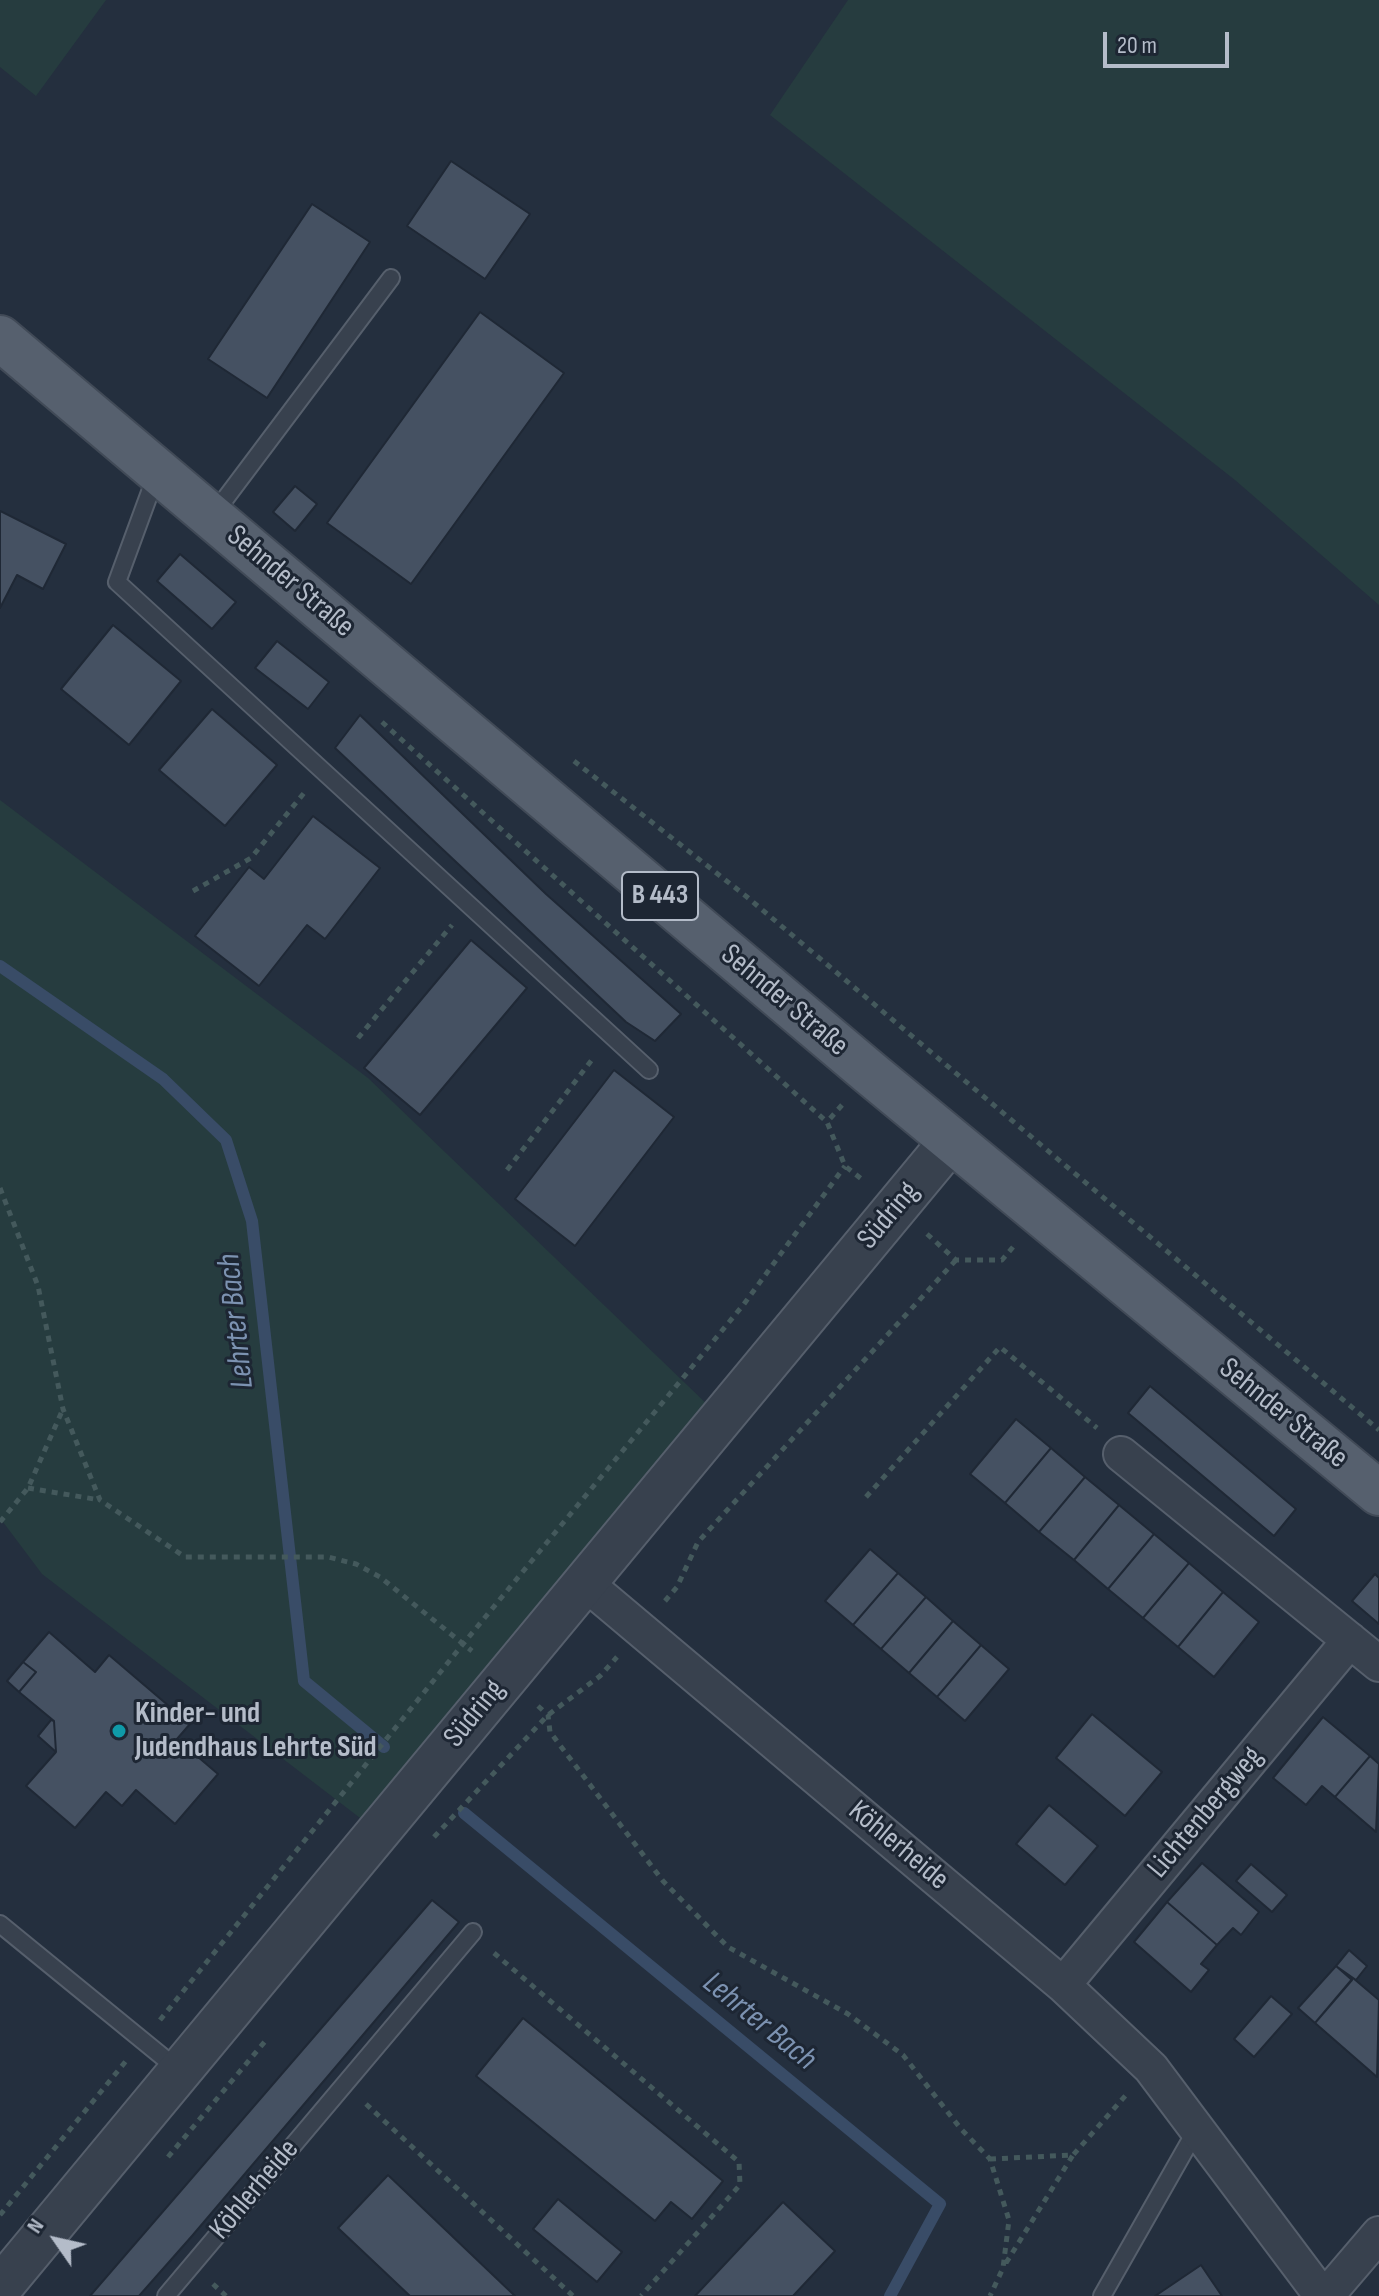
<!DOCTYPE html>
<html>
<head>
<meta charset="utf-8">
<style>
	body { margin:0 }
	#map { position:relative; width:1379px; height:2296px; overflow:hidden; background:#242f3e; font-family:"Sofia Sans Condensed",sans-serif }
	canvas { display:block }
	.north { position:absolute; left:16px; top:2200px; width:80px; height:80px; -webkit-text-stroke:6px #1d2633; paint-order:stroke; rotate:304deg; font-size:22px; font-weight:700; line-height:32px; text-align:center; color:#b4bcc9 }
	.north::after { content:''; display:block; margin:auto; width:28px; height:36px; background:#b4bcc9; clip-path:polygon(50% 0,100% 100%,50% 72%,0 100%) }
	.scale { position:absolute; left:1103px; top:32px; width:126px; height:36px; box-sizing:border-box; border:4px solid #b4bcc9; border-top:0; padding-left:10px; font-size:24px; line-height:28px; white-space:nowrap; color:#b4bcc9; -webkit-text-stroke:6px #1d2633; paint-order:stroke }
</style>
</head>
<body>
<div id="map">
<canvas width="1379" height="2296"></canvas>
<div class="north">N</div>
<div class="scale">20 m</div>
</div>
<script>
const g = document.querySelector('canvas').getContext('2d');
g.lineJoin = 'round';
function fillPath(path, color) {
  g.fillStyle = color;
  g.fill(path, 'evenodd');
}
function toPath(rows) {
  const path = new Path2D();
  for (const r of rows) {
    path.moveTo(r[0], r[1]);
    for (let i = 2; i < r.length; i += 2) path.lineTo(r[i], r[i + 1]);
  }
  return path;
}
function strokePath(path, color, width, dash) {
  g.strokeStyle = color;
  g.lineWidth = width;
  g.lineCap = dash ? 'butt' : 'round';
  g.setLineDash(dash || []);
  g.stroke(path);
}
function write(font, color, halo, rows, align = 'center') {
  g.font = font + ' "Sofia Sans Condensed",sans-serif';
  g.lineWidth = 6;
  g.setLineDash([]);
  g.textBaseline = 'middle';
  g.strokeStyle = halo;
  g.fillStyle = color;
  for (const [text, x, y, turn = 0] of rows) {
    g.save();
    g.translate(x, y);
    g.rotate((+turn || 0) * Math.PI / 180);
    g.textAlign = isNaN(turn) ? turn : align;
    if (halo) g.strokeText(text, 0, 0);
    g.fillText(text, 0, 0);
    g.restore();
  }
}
fillPath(toPath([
	[0,0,106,0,36,96,0,67],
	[848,0,1379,0,1379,605,1235,480,770,115],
	[0,800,368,1078,712,1409,364,1821,42,1574,0,1518]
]), '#263c3f');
strokePath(toPath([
	[0,966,163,1079,226,1140,252,1221,304,1681,384,1747],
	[464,1813,940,2204,890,2296]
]), '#394c67', 12);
const building = toPath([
	[451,161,530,214,485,279,407,226,451,161],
	[312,204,370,242,267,398,208,359,312,204],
	[480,312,564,373,411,584,327,523,480,312],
	[295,486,317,504,295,531,273,512,295,486],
	[0,511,66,544,43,589,17,575,0,608,0,511],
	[180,554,236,602,212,629,157,581,180,554],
	[113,625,181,681,129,745,61,689,113,625],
	[277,641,329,682,308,709,255,668,277,641],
	[212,709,277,765,225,826,159,770,212,709],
	[360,715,546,894,681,1014,655,1041,626,1022,335,748,360,715],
	[313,816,380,868,325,939,307,925,259,986,195,936,249,867,264,879,313,816],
	[471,940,527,988,420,1115,364,1068,471,940],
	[614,1070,674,1117,575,1246,515,1199,614,1070],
	[1150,1386,1296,1509,1274,1536,1128,1413,1150,1386],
	[1016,1419,1051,1448,1005,1503,970,1474,1016,1419],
	[1051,1448,1085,1477,1039,1532,1005,1503,1051,1448],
	[1085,1477,1119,1505,1074,1560,1039,1532,1085,1477],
	[1119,1505,1154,1534,1108,1589,1074,1560,1119,1505],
	[1154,1534,1189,1563,1143,1618,1108,1589,1154,1534],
	[870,1549,898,1573,853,1625,825,1601,870,1549],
	[1189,1563,1223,1592,1178,1647,1143,1618,1189,1563],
	[898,1573,926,1597,881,1649,853,1625,898,1573],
	[1375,1574,1379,1578,1379,1624,1352,1601,1375,1574],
	[1223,1592,1259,1622,1214,1677,1178,1647,1223,1592],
	[926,1597,953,1621,909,1673,881,1649,926,1597],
	[953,1621,981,1645,937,1697,909,1673,953,1621],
	[49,1632,95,1672,109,1655,190,1724,177,1739,218,1774,175,1824,136,1790,122,1806,106,1792,75,1828,26,1786,56,1752,54,1721,19,1692,36,1672,23,1662,49,1632],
	[981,1645,1009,1669,965,1721,937,1697,981,1645],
	[23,1662,36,1672,19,1692,7,1681,23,1662],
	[1092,1714,1162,1772,1125,1816,1056,1758,1092,1714],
	[1323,1717,1370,1756,1335,1797,1322,1786,1306,1805,1273,1778,1323,1717],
	[51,1720,54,1721,56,1752,38,1736,51,1720],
	[1370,1756,1379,1764,1376,1832,1335,1797,1370,1756],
	[1049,1805,1098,1846,1065,1885,1016,1844,1049,1805],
	[1202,1863,1259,1912,1241,1935,1233,1928,1217,1945,1167,1902,1202,1863],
	[1251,1864,1287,1895,1272,1912,1236,1881,1251,1864],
	[432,1900,459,1922,192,2236,139,2296,90,2296,432,1900],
	[1167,1902,1217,1945,1201,1964,1209,1970,1191,1992,1134,1942,1167,1902],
	[1349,1950,1367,1966,1356,1980,1336,1966,1349,1950],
	[1336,1966,1352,1980,1315,2023,1298,2008,1336,1966],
	[1353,1978,1379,2000,1377,2077,1315,2023,1353,1978],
	[1271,1996,1292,2014,1254,2057,1234,2039,1271,1996],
	[523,2018,723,2181,692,2219,671,2202,655,2221,476,2076,523,2018],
	[388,2175,515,2296,410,2296,338,2228,388,2175],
	[558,2199,622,2252,597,2282,533,2229,558,2199],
	[783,2202,835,2251,793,2296,695,2296,783,2202],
	[1201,2265,1222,2296,1155,2296,1201,2265]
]);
fillPath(building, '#455162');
strokePath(building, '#1f2835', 2);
const service = toPath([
	[157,473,117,582,649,1070],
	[213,515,391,278],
	[0,1924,180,2071],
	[166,2296,473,1932],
	[1102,2296,1198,2127]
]);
const minor = toPath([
	[1121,1454,1379,1664],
	[584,1582,1063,1985,1151,2068,1322,2296],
	[1063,1985,1350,1640],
	[1326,2296,1379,2234]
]);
const tertiary = toPath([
	[0,2288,951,1141]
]);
const primary = toPath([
	[0,338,870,1073,1379,1493]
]);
strokePath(service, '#565f6c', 20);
strokePath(minor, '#565f6c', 38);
strokePath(tertiary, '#565f6c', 46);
strokePath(primary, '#414a57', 48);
strokePath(toPath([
	[382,722,827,1122],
	[574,761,747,897,1379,1430],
	[193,891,251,858,304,793],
	[358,1038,452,925],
	[842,1105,827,1122,845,1166,864,1181],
	[507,1170,594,1057],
	[0,1188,38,1286,63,1409,100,1500,185,1557,328,1557,356,1564,380,1577,472,1651],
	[927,1234,956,1260,1002,1260,1013,1247],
	[28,1488,100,1500],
	[866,1497,1000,1347,1097,1428],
	[0,1522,28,1488,63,1409],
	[665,1601,677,1587,698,1542,956,1260],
	[538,1706,548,1715,550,1732,663,1881,728,1947,848,2014,903,2055,961,2129,990,2159,1009,2220,1003,2268,990,2296],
	[434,1837,548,1715,600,1676,617,1657],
	[494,1953,739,2162,740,2185,641,2296],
	[160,2020,463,1644,744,1304,845,1166],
	[366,2104,573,2296],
	[168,2157,267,2039],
	[990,2159,1073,2155,1126,2095],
	[0,2215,126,2061],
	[1006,2263,1073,2155],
	[213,2284,226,2296]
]), '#44595c', 5, [6, 6]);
strokePath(service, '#38414e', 16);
strokePath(minor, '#38414e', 34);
strokePath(tertiary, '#38414e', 42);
strokePath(primary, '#56606e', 44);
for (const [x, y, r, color] of [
	[119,1731,8,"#0f9aa8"]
]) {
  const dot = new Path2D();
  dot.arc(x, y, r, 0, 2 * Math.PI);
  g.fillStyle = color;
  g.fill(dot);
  strokePath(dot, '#1d2633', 3);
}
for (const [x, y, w] of [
	[660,896,76]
]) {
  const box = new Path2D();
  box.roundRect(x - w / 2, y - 24, w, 48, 6);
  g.fillStyle = '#1d2633';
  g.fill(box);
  strokePath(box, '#b4bcc9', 2);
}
write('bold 28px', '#b4bcc9', null, [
	["B 443",660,896]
]);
write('30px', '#b4bcc9', '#1d2633', [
	["Sehnder Straße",290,582,40],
	["Sehnder Straße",784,1001,40],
	["Südring",889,1216,-50],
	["Sehnder Straße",1283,1414,39],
	["Südring",475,1714,-51],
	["Lichtenbergweg",1206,1813,-50],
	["Köhlerheide",898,1846,40],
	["Köhlerheide",255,2190,-50]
]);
write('bold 30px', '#b4bcc9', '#1d2633', [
	["Kinder- und",135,1714],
	["Judendhaus Lehrte Süd",135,1748]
], 'left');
write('italic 32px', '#7c92b1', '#1d2633', [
	["Lehrter Bach",237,1321,-96],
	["Lehrter Bach",759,2022,39]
]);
</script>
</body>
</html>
